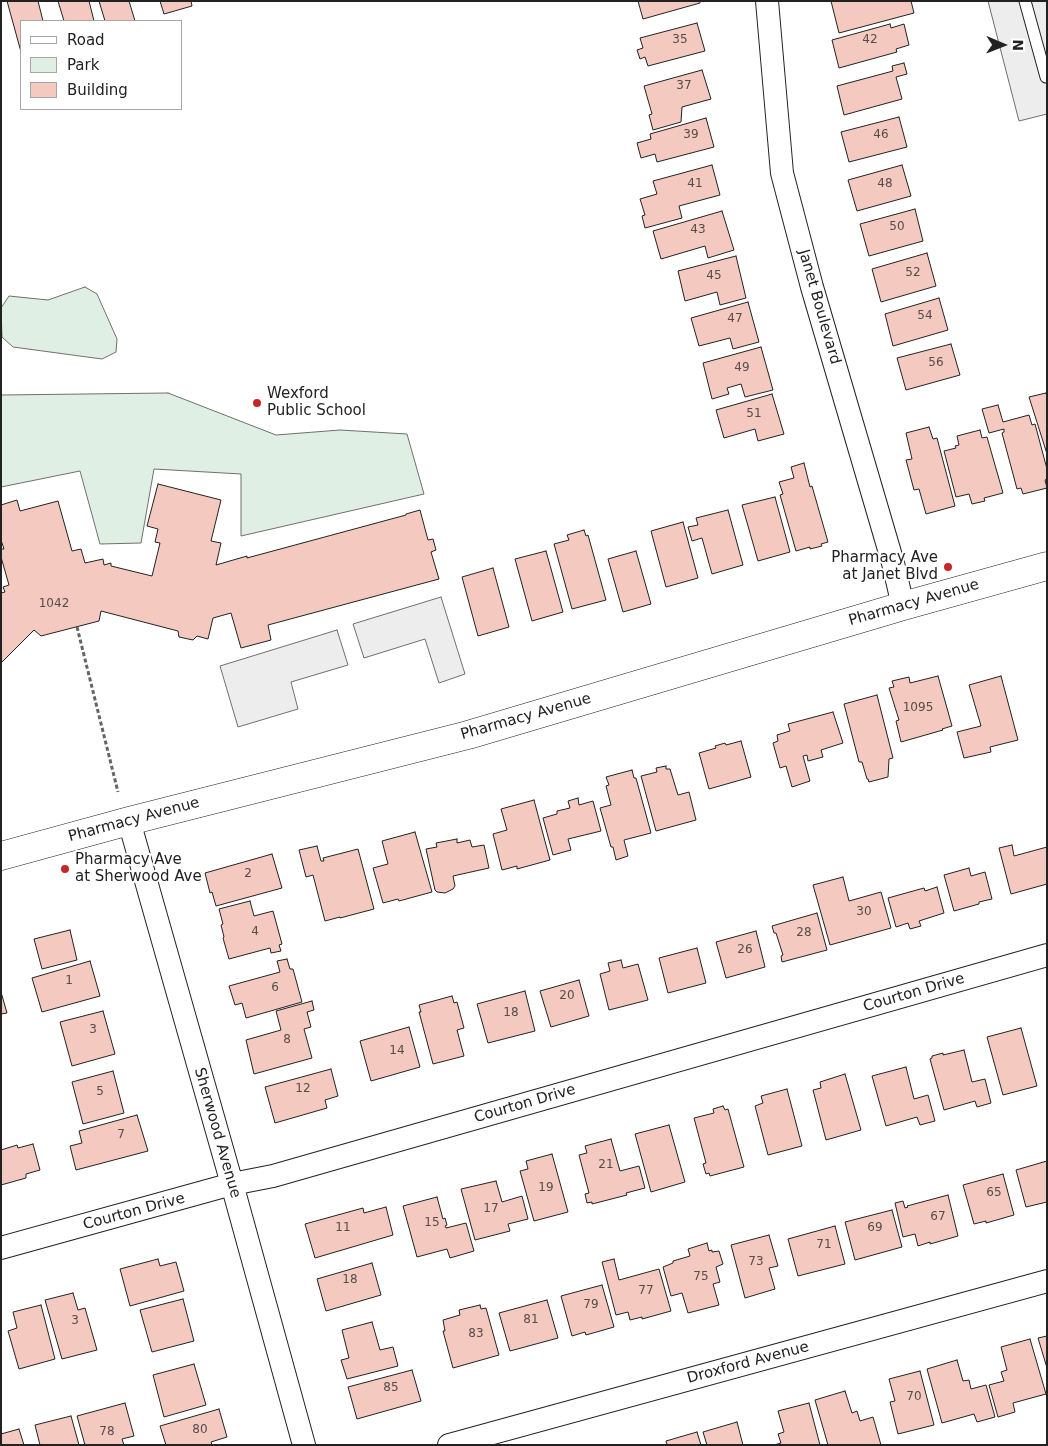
<!DOCTYPE html>
<html>
<head>
<meta charset="utf-8">
<style>
	body { margin:0 }
	#map { position:relative; width:1048px; height:1446px; overflow:hidden; background:#fff; font-family:"DejaVu Sans",sans-serif }
	canvas { display:block }
	.frame { position:absolute; inset:0; border:2px solid #222; pointer-events:none }
	.legend { position:absolute; left:20px; top:20px; width:162px; height:90px; box-sizing:border-box; background:#fff; border:1px solid #a7a7a7; margin:0; padding:6px 9px; list-style:none; font-size:15px; color:#222 }
	.legend li { display:flex; align-items:center; gap:10px; height:25px }
	.legend b { width:25px; border:1px solid #a7a7a7 }
	.north { position:absolute; left:978px; top:20px; width:50px; height:50px; -webkit-text-stroke:4px #fff; paint-order:stroke; rotate:91deg; font-size:14px; font-weight:700; line-height:20px; text-align:center; color:#222 }
	.north::after { content:''; display:block; margin:auto; width:18px; height:22px; background:#222; clip-path:polygon(50% 0,100% 100%,50% 72%,0 100%) }
</style>
</head>
<body>
<div id="map">
<canvas width="1048" height="1446"></canvas>
<div class="frame"></div>
<ul class="legend">
<li><b style="height:6px;background:#fff"></b>Road</li>
<li><b style="height:14px;background:#e0efe3"></b>Park</li>
<li><b style="height:14px;background:#f3c9c0"></b>Building</li>
</ul>
<div class="north">N</div>
</div>
<script>
const g = document.querySelector('canvas').getContext('2d');
g.lineJoin = 'round';
function fillPath(path, color) {
  g.fillStyle = color;
  g.fill(path, 'evenodd');
}
function toPath(rows) {
  const path = new Path2D();
  for (const r of rows) {
    path.moveTo(r[0], r[1]);
    for (let i = 2; i < r.length; i += 2) path.lineTo(r[i], r[i + 1]);
  }
  return path;
}
function strokePath(path, color, width, dash) {
  g.strokeStyle = color;
  g.lineWidth = width;
  g.lineCap = dash ? 'butt' : 'round';
  g.setLineDash(dash || []);
  g.stroke(path);
}
function write(font, color, halo, rows, align = 'center') {
  g.font = font + ' "DejaVu Sans",sans-serif';
  g.lineWidth = 4;
  g.setLineDash([]);
  g.textBaseline = 'middle';
  g.strokeStyle = halo;
  g.fillStyle = color;
  for (const [text, x, y, turn = 0] of rows) {
    g.save();
    g.translate(x, y);
    g.rotate((+turn || 0) * Math.PI / 180);
    g.textAlign = isNaN(turn) ? turn : align;
    if (halo) g.strokeText(text, 0, 0);
    g.fillText(text, 0, 0);
    g.restore();
  }
}
const green = toPath([
	[85,287,97,294,117,339,116,352,102,359,13,347,2,337,1,308,9,296,48,300,85,287],
	[168,393,276,435,340,430,407,434,424,494,241,536,241,474,154,469,141,543,100,544,80,471,1,487,1,395,168,393]
]);
fillPath(green, '#e0efe3');
strokePath(green, '#6f6f6f', 1);
const parking = toPath([
	[988,1,1047,1,1047,114,1019,121,988,1],
	[441,597,465,674,439,683,425,639,364,658,353,624,441,597],
	[337,630,348,665,291,682,298,709,238,727,220,666,337,630]
]);
fillPath(parking, '#ededed');
strokePath(parking, '#6f6f6f', 1);
const building = toPath([
	[7,1,38,1,43,21,21,21,21,52,7,1],
	[58,1,89,1,94,21,64,21,58,1],
	[99,1,129,1,135,21,105,21,99,1],
	[160,1,191,1,192,6,164,14,160,1],
	[638,1,700,1,700,3,643,19,638,1],
	[831,1,911,1,914,13,839,33,831,1],
	[697,23,705,51,648,66,645,57,640,59,637,50,643,48,640,38,697,23],
	[890,24,891,28,904,24,909,45,896,49,897,52,839,68,832,40,890,24],
	[904,63,907,74,896,77,902,99,844,115,837,86,893,71,892,66,904,63],
	[702,70,711,99,682,107,681,122,653,130,649,115,652,114,644,86,702,70],
	[899,117,907,147,849,162,841,132,899,117],
	[706,118,714,147,657,162,655,154,641,158,637,143,651,139,650,134,706,118],
	[712,165,720,195,679,206,682,218,645,228,642,216,645,215,640,199,657,194,653,181,712,165],
	[902,165,911,196,857,211,848,180,902,165],
	[915,209,923,241,869,256,860,224,915,209],
	[722,211,734,250,708,258,705,246,661,259,653,231,722,211],
	[927,253,936,286,881,302,872,269,927,253],
	[736,256,746,298,720,305,717,292,685,301,678,271,736,256],
	[939,298,948,330,893,346,885,314,939,298],
	[748,302,759,342,733,349,730,338,699,346,691,318,748,302],
	[951,344,960,375,906,390,897,358,951,344],
	[761,347,773,390,745,397,741,384,727,388,729,394,712,399,703,363,761,347],
	[1046,393,1047,397,1047,454,1029,397,1046,393],
	[772,394,784,434,758,441,755,429,724,438,716,410,772,394],
	[998,405,1003,422,1029,415,1032,425,1035,424,1047,469,1047,479,1045,480,1047,488,1023,494,1021,488,1017,489,1002,433,1004,432,1004,429,989,433,982,409,998,405],
	[929,427,933,439,937,438,955,506,926,514,919,489,914,490,906,460,912,459,906,433,929,427],
	[980,430,982,438,987,437,1003,493,984,498,985,501,972,504,969,494,956,497,944,451,956,448,955,446,959,445,957,436,980,430],
	[804,463,810,487,812,486,828,542,821,544,822,546,810,549,810,547,796,551,780,495,783,494,779,482,794,478,791,467,804,463],
	[158,484,221,500,211,541,221,543,216,565,247,556,247,558,406,515,406,514,420,510,428,540,433,539,436,550,431,552,439,579,268,625,271,640,241,648,231,613,213,618,208,639,197,636,193,640,179,637,178,631,101,611,99,621,41,636,34,630,1,663,1,593,5,592,3,587,9,585,1,557,1,549,4,549,1,540,1,505,17,500,20,511,58,501,72,551,81,549,85,563,103,559,104,565,111,563,111,566,152,576,160,543,155,542,158,529,147,526,158,484],
	[775,497,790,552,758,561,742,505,775,497],
	[728,510,743,565,712,574,702,538,692,541,688,527,698,525,696,518,728,510],
	[683,522,698,578,666,587,651,531,683,522],
	[584,530,586,536,588,535,606,600,572,609,554,544,569,540,567,535,584,530],
	[546,551,563,612,532,621,515,559,546,551],
	[636,551,651,604,623,612,608,559,636,551],
	[493,568,509,627,478,636,462,577,493,568],
	[938,676,952,726,942,729,943,730,901,742,896,721,899,720,889,688,894,687,892,681,909,677,910,683,938,676],
	[1001,676,1018,740,990,747,991,752,964,758,957,732,981,726,969,685,1001,676],
	[877,695,893,758,889,759,888,777,869,782,868,779,867,779,862,762,859,762,844,704,877,695],
	[833,712,843,743,821,750,823,757,808,761,807,755,803,756,810,781,792,787,786,766,780,768,773,743,778,741,777,735,790,731,788,724,833,712],
	[741,741,751,777,709,789,699,753,716,748,715,746,725,743,726,745,741,741],
	[666,766,666,769,670,769,678,795,689,792,696,820,656,831,641,776,657,772,656,768,666,766],
	[632,770,634,778,636,778,651,833,624,840,628,856,616,860,613,847,611,847,600,808,611,805,606,786,609,785,606,777,632,770],
	[578,798,579,805,593,801,601,831,568,839,571,850,553,855,543,818,557,814,557,811,570,808,568,801,578,798],
	[534,800,550,860,517,869,517,866,502,870,493,834,507,830,501,809,534,800],
	[415,832,432,892,399,901,398,899,383,903,373,868,388,864,382,841,415,832],
	[457,839,457,843,470,840,472,847,484,845,489,868,453,876,455,886,453,889,445,893,437,892,435,890,426,849,437,847,436,843,457,839],
	[1012,845,1014,856,1047,847,1047,884,1011,894,999,848,1012,845],
	[317,846,321,861,324,861,323,858,358,849,374,909,340,918,340,917,325,921,313,875,306,877,299,850,317,846],
	[272,854,282,888,216,906,212,892,210,893,205,873,272,854],
	[969,868,971,876,985,872,992,899,979,902,979,904,954,911,944,875,969,868],
	[843,877,849,901,881,892,891,928,830,945,813,885,843,877],
	[937,887,944,913,919,921,921,926,910,929,908,923,896,927,888,898,924,888,925,891,937,887],
	[250,901,254,916,273,911,282,944,279,945,281,951,271,953,270,948,229,959,223,938,224,937,221,925,223,924,219,909,250,901],
	[817,913,827,950,782,962,781,956,783,955,776,933,774,933,772,926,817,913],
	[70,930,77,960,42,969,34,939,70,930],
	[756,931,765,967,726,978,716,942,756,931],
	[697,948,706,983,668,993,659,958,697,948],
	[287,959,290,969,293,969,302,1002,246,1018,242,1003,235,1005,229,986,280,972,277,961,287,959],
	[621,960,623,968,638,964,648,1000,609,1010,600,974,610,971,608,963,621,960],
	[90,961,100,996,42,1012,32,978,90,961],
	[579,980,589,1016,551,1027,540,991,579,980],
	[525,991,535,1031,488,1043,477,1004,525,991],
	[1,992,7,1013,1,1014,1,992],
	[452,996,454,1003,457,1002,464,1028,457,1030,464,1056,433,1064,419,1012,421,1012,419,1005,452,996],
	[312,1001,314,1010,307,1012,311,1027,304,1029,312,1058,254,1074,246,1040,281,1030,276,1011,312,1001],
	[103,1011,115,1054,72,1066,60,1022,103,1011],
	[409,1027,420,1067,371,1081,360,1041,409,1027],
	[1021,1028,1037,1086,1003,1095,987,1037,1021,1028],
	[964,1050,972,1082,985,1079,991,1103,977,1107,975,1101,944,1110,930,1059,932,1058,932,1056,943,1053,943,1055,964,1050],
	[906,1067,914,1099,928,1095,935,1121,920,1125,917,1117,886,1126,872,1076,906,1067],
	[331,1069,338,1096,325,1100,327,1108,275,1123,265,1087,331,1069],
	[113,1071,124,1113,83,1124,72,1082,113,1071],
	[845,1074,861,1130,826,1140,813,1090,821,1088,820,1082,845,1074],
	[787,1089,802,1146,768,1155,755,1106,763,1103,761,1096,787,1089],
	[723,1106,725,1110,728,1109,744,1167,710,1176,709,1173,706,1174,703,1164,706,1163,694,1118,714,1113,713,1109,723,1106],
	[137,1115,148,1151,76,1170,70,1146,82,1143,79,1131,137,1115],
	[669,1125,685,1182,651,1192,635,1134,669,1125],
	[611,1139,620,1171,639,1166,645,1188,626,1193,627,1195,592,1204,592,1202,587,1203,585,1194,589,1193,579,1155,587,1153,585,1146,611,1139],
	[33,1144,40,1170,26,1174,26,1178,1,1185,1,1150,17,1145,18,1148,33,1144],
	[552,1154,568,1212,534,1221,520,1171,528,1169,526,1161,552,1154],
	[1047,1161,1047,1202,1026,1207,1016,1170,1047,1161],
	[1003,1174,1014,1215,986,1223,986,1221,974,1224,963,1185,1003,1174],
	[496,1181,502,1202,522,1196,528,1219,508,1224,510,1231,475,1240,461,1189,496,1181],
	[948,1195,958,1236,930,1244,930,1242,918,1246,915,1234,903,1237,895,1203,903,1201,905,1208,908,1207,907,1206,948,1195],
	[437,1197,443,1219,445,1218,447,1225,445,1226,446,1228,466,1223,474,1251,450,1258,447,1249,417,1257,403,1206,437,1197],
	[386,1207,393,1235,315,1258,305,1224,363,1208,364,1213,386,1207],
	[892,1210,902,1247,855,1260,845,1222,892,1210],
	[835,1226,845,1264,798,1276,788,1239,835,1226],
	[769,1235,778,1266,769,1268,775,1289,745,1298,731,1245,769,1235],
	[707,1243,709,1251,712,1250,712,1252,719,1251,723,1264,716,1267,720,1282,713,1284,719,1305,688,1313,682,1293,671,1296,663,1267,673,1263,673,1261,690,1256,688,1249,707,1243],
	[158,1259,160,1266,176,1262,184,1291,130,1306,120,1269,158,1259],
	[614,1259,619,1280,659,1269,671,1311,642,1319,642,1317,630,1320,628,1312,616,1315,602,1262,614,1259],
	[372,1263,381,1295,326,1311,317,1279,372,1263],
	[602,1285,614,1327,586,1335,585,1332,572,1336,561,1296,602,1285],
	[73,1293,78,1310,85,1308,97,1350,62,1359,45,1300,73,1293],
	[183,1299,194,1341,152,1352,140,1310,183,1299],
	[547,1300,558,1338,510,1351,499,1313,547,1300],
	[41,1305,55,1359,19,1369,8,1331,17,1328,13,1312,41,1305],
	[480,1305,481,1309,486,1308,499,1355,453,1368,443,1331,445,1331,443,1320,460,1315,459,1310,480,1305],
	[372,1322,380,1350,393,1347,398,1366,347,1379,341,1360,349,1358,342,1330,372,1322],
	[1047,1336,1047,1368,1038,1338,1047,1336],
	[1030,1339,1046,1394,1013,1403,1015,1412,998,1417,989,1385,1004,1381,1001,1372,1007,1370,1001,1347,1030,1339],
	[957,1360,963,1381,969,1380,971,1389,986,1385,995,1417,977,1422,974,1414,942,1423,927,1369,957,1360],
	[194,1364,206,1405,164,1417,153,1375,194,1364],
	[412,1370,421,1401,357,1419,348,1387,412,1370],
	[920,1371,934,1425,898,1434,890,1402,895,1401,889,1379,920,1371],
	[845,1391,852,1413,857,1411,860,1421,873,1417,881,1445,828,1445,815,1400,845,1391],
	[125,1403,134,1436,122,1439,124,1445,85,1445,77,1416,125,1403],
	[809,1403,820,1445,774,1445,781,1443,778,1434,784,1432,778,1411,809,1403],
	[219,1409,227,1437,211,1442,212,1445,166,1445,160,1426,219,1409],
	[71,1416,79,1445,40,1445,35,1425,71,1416],
	[737,1422,743,1445,707,1445,703,1432,737,1422],
	[19,1429,24,1445,1,1445,1,1434,19,1429],
	[697,1432,701,1445,667,1445,666,1441,697,1432]
]);
fillPath(building, '#f3c9c0');
strokePath(building, '#222', 1);
const lane = toPath([
	[1025,1,1046,77,1047,76]
]);
const street = toPath([
	[767,1,782,173,812,287,893,563,903,606],
	[129,821,232,1184,304,1445],
	[1,1248,232,1184,273,1176,1047,955],
	[449,1445,1047,1281]
]);
const secondary = toPath([
	[1,856,129,821,468,735,903,606,1047,566]
]);
strokePath(lane, '#222', 13);
strokePath(street, '#222', 24);
strokePath(secondary, '#222', 29);
strokePath(toPath([
	[77,627,118,792]
]), '#646464', 3, [4, 2.5]);
strokePath(lane, '#fff', 11);
strokePath(street, '#fff', 22);
strokePath(secondary, '#fff', 28);
for (const [x, y, r, color] of [
	[257,403,5,"#c62828"],
	[948,567,5,"#c62828"],
	[65,869,5,"#c62828"]
]) {
  const dot = new Path2D();
  dot.arc(x, y, r, 0, 2 * Math.PI);
  g.fillStyle = color;
  g.fill(dot);
  strokePath(dot, '#fff', 2);
}
write('12px', '#564c4a', null, [
	["35",680,40],
	["42",870,40],
	["37",684,86],
	["39",691,135],
	["46",881,135],
	["41",695,184],
	["48",885,184],
	["50",897,227],
	["43",698,230],
	["52",913,273],
	["45",714,276],
	["54",925,316],
	["47",735,319],
	["56",936,363],
	["49",742,368],
	["51",754,414],
	["1042",54,604],
	["1095",918,708],
	["2",248,874],
	["30",864,912],
	["4",255,932],
	["28",804,933],
	["26",745,950],
	["1",69,981],
	["6",275,988],
	["20",567,996],
	["18",511,1013],
	["3",93,1030],
	["8",287,1040],
	["14",397,1051],
	["12",303,1089],
	["5",100,1092],
	["7",121,1135],
	["21",606,1165],
	["19",546,1188],
	["65",994,1193],
	["17",491,1209],
	["67",938,1217],
	["15",432,1223],
	["11",343,1228],
	["69",875,1228],
	["71",824,1245],
	["73",756,1262],
	["75",701,1277],
	["18",350,1280],
	["77",646,1291],
	["79",591,1305],
	["81",531,1320],
	["3",75,1321],
	["83",476,1334],
	["85",391,1388],
	["70",914,1397],
	["80",200,1430],
	["78",107,1432]
]);
write('15px', '#222', '#fff', [
	["Janet Boulevard",819,307,74],
	["Pharmacy Avenue",914,603,-16],
	["Pharmacy Avenue",526,717,-16],
	["Pharmacy Avenue",134,820,-15],
	["Courton Drive",914,993,-16],
	["Courton Drive",525,1104,-16],
	["Sherwood Avenue",217,1133,74],
	["Courton Drive",134,1212,-15],
	["Droxford Avenue",748,1363,-15]
]);
write('15px', '#222', '#fff', [
	["Wexford",267,394],
	["Public School",267,411],
	["Pharmacy Ave",938,558,"right"],
	["at Janet Blvd",938,575,"right"],
	["Pharmacy Ave",75,860],
	["at Sherwood Ave",75,877]
], 'left');
</script>
</body>
</html>
